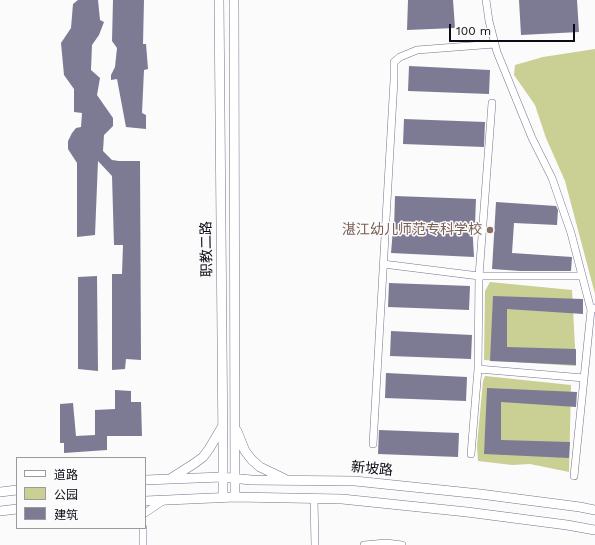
<!DOCTYPE html>
<html>
<head>
<meta charset="utf-8">
<style>
	body { margin:0 }
	#map { position:relative; width:595px; height:545px; overflow:hidden; background:#fbfbfb; font-family:"Work Sans","Noto Sans SC",sans-serif }
	canvas { display:block }
	.legend { position:absolute; left:16px; top:457px; width:130px; height:72px; box-sizing:border-box; background:#fbfbfb; border:1px solid #9b9b9f; margin:0; padding:5px 7px; list-style:none; font-size:12px; color:#0c0a14 }
	.legend li { display:flex; align-items:center; gap:8px; height:20px }
	.legend b { width:20px; border:1px solid #9b9b9f }
	.scale { position:absolute; left:449px; top:24px; width:126px; height:18px; box-sizing:border-box; border:2px solid #0c0a14; border-top:0; padding-left:5px; font-size:12px; line-height:14px; white-space:nowrap; color:#0c0a14; -webkit-text-stroke:3px #fbfbfb; paint-order:stroke }
</style>
</head>
<body>
<div id="map">
<canvas width="595" height="545"></canvas>
<ul class="legend">
<li><b style="height:5px;background:#fff"></b>道路</li>
<li><b style="height:11px;background:#cacf94"></b>公园</li>
<li><b style="height:11px;background:#7d7a94"></b>建筑</li>
</ul>
<div class="scale">100 m</div>
</div>
<script>
const g = document.querySelector('canvas').getContext('2d');
g.lineJoin = 'round';
function fillPath(path, color) {
  g.fillStyle = color;
  g.fill(path, 'evenodd');
}
function toPath(rows) {
  const path = new Path2D();
  for (const r of rows) {
    path.moveTo(r[0], r[1]);
    for (let i = 2; i < r.length; i += 2) path.lineTo(r[i], r[i + 1]);
  }
  return path;
}
function strokePath(path, color, width, dash) {
  g.strokeStyle = color;
  g.lineWidth = width;
  g.lineCap = dash ? 'butt' : 'round';
  g.setLineDash(dash || []);
  g.stroke(path);
}
function write(font, color, halo, rows, align = 'center') {
  g.font = font + ' "Work Sans","Noto Sans SC",sans-serif';
  g.lineWidth = 3;
  g.setLineDash([]);
  g.textBaseline = 'middle';
  g.strokeStyle = halo;
  g.fillStyle = color;
  for (const [text, x, y, turn = 0] of rows) {
    g.save();
    g.translate(x, y);
    g.rotate((+turn || 0) * Math.PI / 180);
    g.textAlign = isNaN(turn) ? turn : align;
    if (halo) g.strokeText(text, 0, 0);
    g.fillText(text, 0, 0);
    g.restore();
  }
}
fillPath(toPath([
	[595,49,595,294,565,181,546,138,535,105,514,75,515,65,543,57],
	[490,282,572,290,576,366,484,360,485,291],
	[485,376,571,385,569,472,530,464,512,465,478,461,477,445,483,381]
]), '#cacf94');
fillPath(toPath([
	[78,0,98,0,100,20,104,22,99,35,92,45,91,70,100,78,97,95,113,118,113,126,104,135,103,151,112,160,119,161,140,161,141,360,126,359,125,369,112,370,112,274,122,274,123,245,114,245,112,176,98,161,95,235,77,237,77,163,68,149,68,141,72,133,76,128,81,127,82,113,74,112,74,89,64,75,61,43,71,28,73,4],
	[113,0,144,0,143,44,146,44,148,69,144,70,142,113,146,115,146,129,126,127,117,79,111,80,111,75,115,67,117,48,112,41],
	[408,0,453,0,455,28,407,30],
	[519,0,577,0,579,32,521,35],
	[409,66,490,70,489,94,408,91],
	[404,119,485,122,484,147,403,144],
	[395,196,476,199,475,224,472,223,474,257,391,253,393,229,394,229],
	[496,202,556,206,558,210,557,225,514,223,512,253,572,257,571,271,520,271,492,269],
	[97,276,98,371,78,369,78,277],
	[389,283,470,286,469,310,388,307],
	[493,296,583,299,583,314,507,309,507,347,576,349,576,365,490,361],
	[391,331,472,335,471,359,390,356],
	[386,373,467,377,466,401,385,398],
	[487,388,577,392,576,407,501,402,501,440,570,442,569,458,484,454],
	[115,390,131,391,131,402,141,402,142,436,107,436,107,450,64,453,64,443,60,443,60,404,73,403,76,436,95,435,95,410,115,409],
	[379,430,459,433,458,457,378,454]
]), '#7d7a94');
const minor = toPath([
	[486,0,489,21,497,52,532,138,552,178,571,233,591,310,595,308],
	[383,264,479,276,581,276],
	[478,369,584,378],
	[373,444,394,80,394,62,400,57,417,50,495,44],
	[471,454,478,369,479,276,492,103],
	[574,476,591,310],
	[314,499,315,545],
	[145,513,163,501],
	[143,528,143,545],
	[364,545,386,543,402,545]
]);
const tertiary = toPath([
	[219,0,223,451,223,497],
	[234,0,235,497],
	[237,431,245,451,252,460,260,467,285,479],
	[170,479,195,463,203,457,209,449,222,427],
	[145,480,222,477,251,480,355,481,480,494,580,507,595,510],
	[0,492,17,490],
	[145,501,235,497,342,499,467,512,567,525,595,530],
	[0,511,17,509]
]);
strokePath(minor, '#76738e', 8);
strokePath(tertiary, '#76738e', 10);
strokePath(minor, '#fff', 7);
strokePath(tertiary, '#fff', 9);
for (const [x, y, r, color] of [
	[490,230,4,"#8d6e63"]
]) {
  const dot = new Path2D();
  dot.arc(x, y, r, 0, 2 * Math.PI);
  g.fillStyle = color;
  g.fill(dot);
  strokePath(dot, '#fbfbfb', 1.5);
}
write('14px', '#785e54', '#fbfbfb', [
	["湛江幼儿师范专科学校",482,230]
], 'right');
write('14px', '#0c0a14', '#fbfbfb', [
	["职教二路",207,249,-91],
	["新坡路",372,469,5]
]);
</script>
</body>
</html>
